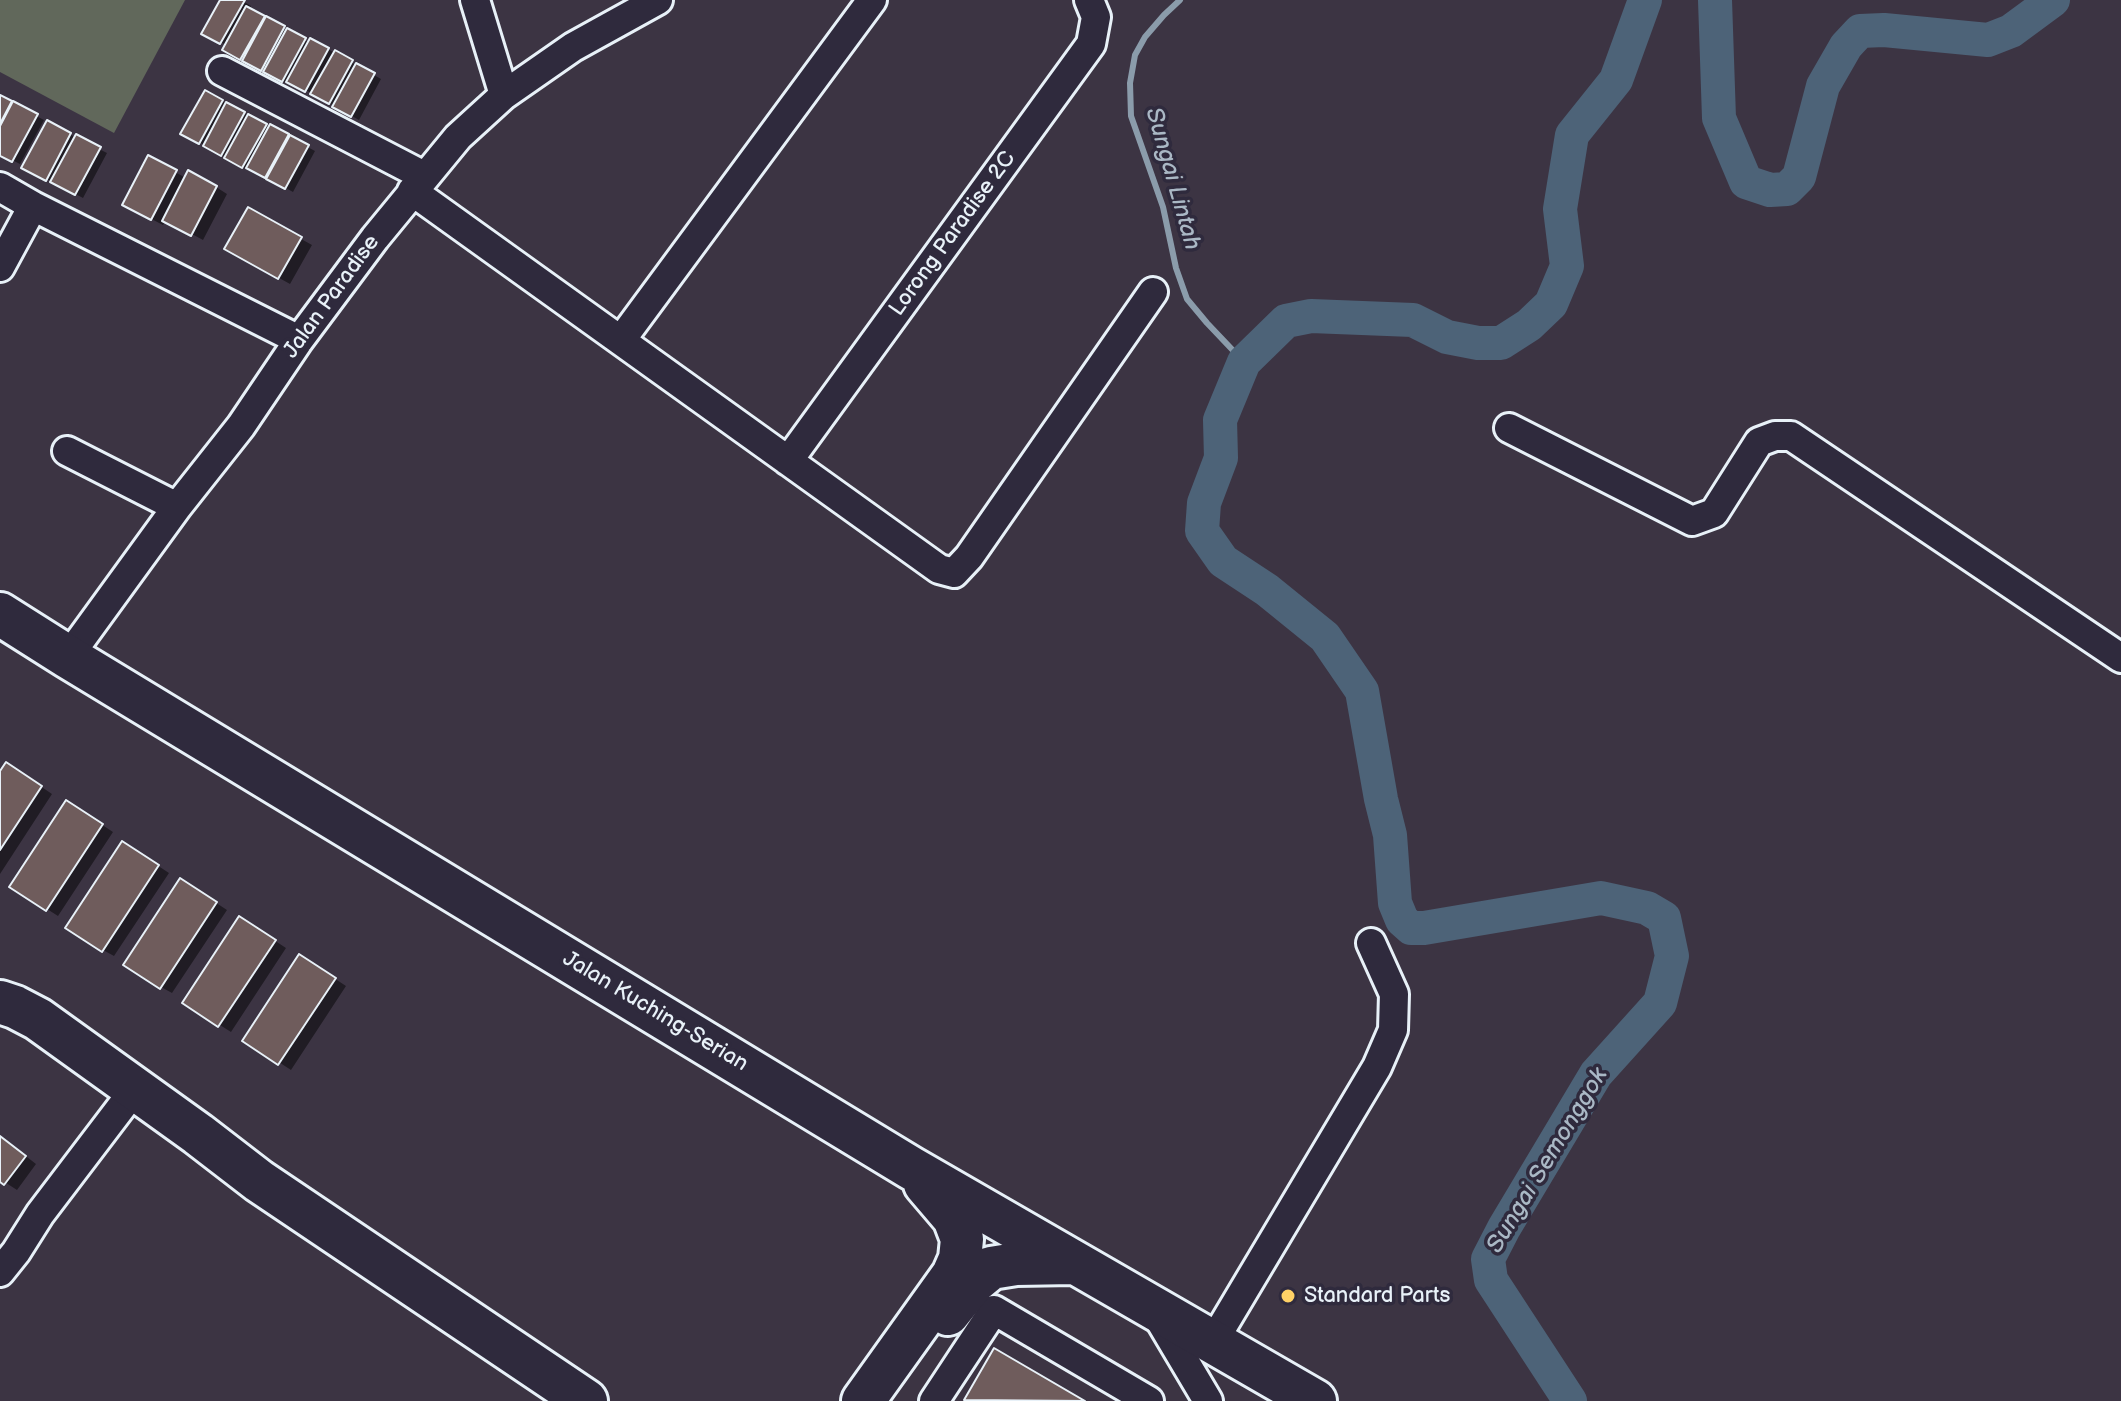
<!DOCTYPE html>
<html>
<head>
<meta charset="utf-8">
<style>
	body { margin:0 }
	canvas { display:block; background:#3c3443 }
</style>
</head>
<body>
<canvas width="2121" height="1401"></canvas>
<script>
const g = document.querySelector('canvas').getContext('2d');
g.lineJoin = 'round';
function fillPath(path, color) {
  g.fillStyle = color;
  g.fill(path, 'evenodd');
}
function toPath(rows) {
  const path = new Path2D();
  for (const r of rows) {
    path.moveTo(r[0], r[1]);
    for (let i = 2; i < r.length; i += 2) path.lineTo(r[i], r[i + 1]);
  }
  return path;
}
function strokePath(path, color, width, dash) {
  g.strokeStyle = color;
  g.lineWidth = width;
  g.lineCap = dash ? 'butt' : 'round';
  g.setLineDash(dash || []);
  g.stroke(path);
}
function write(font, color, halo, rows, align = 'center') {
  g.font = font + ' "Balsamiq Sans",sans-serif';
  g.lineWidth = 7;
  g.setLineDash([]);
  g.textBaseline = 'middle';
  g.strokeStyle = halo;
  g.fillStyle = color;
  for (const [text, x, y, turn = 0] of rows) {
    g.save();
    g.translate(x, y);
    g.rotate((+turn || 0) * Math.PI / 180);
    g.textAlign = isNaN(turn) ? turn : align;
    if (halo) g.strokeText(text, 0, 0);
    g.fillText(text, 0, 0);
    g.restore();
  }
}
fillPath(toPath([
	[0,0,185,0,114,133,0,72]
]), '#61685b');
fillPath(toPath([
	[222,0,241,0,251,6,248,10,310,43,311,40,335,53,381,79,359,120,313,94,291,82,290,85,231,53,226,45,204,33],
	[205,92,315,151,293,192,251,169,250,171,183,133],
	[0,97,44,120,20,164,0,154],
	[47,123,107,153,83,198,24,167],
	[149,158,186,178,216,187,227,194,203,240,166,220,163,225,136,211],
	[249,210,312,245,290,284,227,249],
	[18,771,52,794,0,874,0,774],
	[78,809,113,832,58,916,47,909],
	[134,850,169,873,114,956,103,950],
	[192,887,227,910,172,993,161,987],
	[251,925,286,948,231,1032,185,1003],
	[311,963,346,986,291,1070,245,1040],
	[0,1136,36,1164,17,1190,0,1179],
	[995,1351,1081,1401,971,1401,967,1399]
]), '#0007');
strokePath(toPath([
	[1180,0,1164,15,1145,37,1135,55,1130,83,1131,116,1163,207,1176,268,1187,299,1207,323,1244,362]
]), '#8b9cab', 6);
strokePath(toPath([
	[1715,0,1719,118,1746,182,1770,190,1787,189,1799,177,1823,86,1846,46,1860,31,1884,30,1988,40,2011,31,2053,0],
	[1570,1401,1491,1280,1488,1259,1504,1228,1596,1074,1660,1003,1672,956,1664,918,1647,908,1601,898,1424,928,1411,928,1402,920,1395,903,1390,835,1381,799,1362,691,1325,637,1267,590,1223,561,1202,531,1204,503,1221,458,1220,420,1244,362,1286,321,1311,316,1413,320,1447,337,1478,343,1501,343,1529,325,1551,304,1567,266,1560,209,1572,135,1616,80,1645,0]
]), '#4d6378', 34);
const building = toPath([
	[220,0,245,0,220,44,201,34,220,0],
	[246,6,265,16,240,60,222,50,246,6],
	[266,16,285,26,261,71,242,61,266,16],
	[287,28,306,38,282,82,263,72,287,28],
	[310,38,329,48,305,92,286,82,310,38],
	[335,50,353,60,329,104,310,94,335,50],
	[356,63,375,73,351,117,332,107,356,63],
	[205,90,223,100,199,144,180,134,205,90],
	[0,95,12,101,0,124,0,95],
	[13,101,38,114,12,162,0,156,0,126,13,101],
	[226,102,245,112,221,156,203,146,226,102],
	[248,114,267,124,242,168,224,158,248,114],
	[47,120,71,133,46,181,21,168,47,120],
	[270,124,289,134,265,178,246,168,270,124],
	[76,134,101,147,75,195,50,182,76,134],
	[290,135,309,145,285,189,266,179,290,135],
	[148,155,177,170,151,220,122,205,148,155],
	[188,170,217,186,191,236,162,221,188,170],
	[248,207,302,237,278,279,224,249,248,207],
	[6,762,42,786,0,850,0,771,6,762],
	[66,800,103,824,46,911,9,887,66,800],
	[122,841,159,865,102,952,65,928,122,841],
	[180,878,217,902,160,989,123,965,180,878],
	[239,916,276,940,218,1027,182,1003,239,916],
	[299,954,336,978,278,1065,242,1041,299,954],
	[0,1136,26,1156,4,1185,0,1182,0,1136],
	[994,1348,1085,1401,964,1400,994,1348]
]);
fillPath(building, '#6f5c5c');
strokePath(building, '#e8f1f8', 2);
const minor = toPath([
	[475,0,504,95],
	[222,71,424,176],
	[0,187,33,206,299,340],
	[412,191,939,569,954,573,969,557,1153,292],
	[0,267,33,206],
	[621,340,872,0],
	[1509,428,1692,521,1714,513,1759,442,1775,436,1791,436,2121,658],
	[67,451,177,507],
	[788,461,1091,44,1096,17,1089,0],
	[68,657,177,507,241,426,299,340,375,238,458,137,504,95,573,47,658,0],
	[0,1272,16,1252,40,1214,135,1089],
	[1154,1310,1208,1401],
	[1213,1342,1377,1067,1393,1030,1394,994,1371,943],
	[934,1401,994,1310,1149,1401]
]);
const highway = toPath([
	[0,614,68,657,911,1168,1315,1401],
	[0,1002,15,1007,38,1019,198,1134,259,1181,586,1401],
	[948,1314,974,1282,991,1268,1016,1264,1073,1263],
	[863,1401,953,1275,960,1259,962,1239,954,1218,925,1184]
]);
strokePath(minor, '#e8f1f8', 34);
strokePath(highway, '#e8f1f8', 48);
strokePath(minor, '#2f2a3d', 28);
strokePath(highway, '#2f2a3d', 42);
for (const [x, y, r, color] of [
	[1288,1296,8,"#ffd166"]
]) {
  const dot = new Path2D();
  dot.arc(x, y, r, 0, 2 * Math.PI);
  g.fillStyle = color;
  g.fill(dot);
  strokePath(dot, '#2f2a3d', 3);
}
write('22px', '#e8f1f8', '#2f2a3d', [
	["Lorong Paradise 2C",953,234,-54],
	["Jalan Paradise",332,297,-54],
	["Jalan Kuching-Serian",655,1012,31]
]);
write('22px', '#e8f1f8', '#2f2a3d', [
	["Standard Parts",1304,1296]
], 'left');
write('italic 24px', '#aab8c5', '#2f2a3d', [
	["Sungai Lintah",1172,179,74],
	["Sungai Semonggok",1548,1161,-59]
]);
</script>
</body>
</html>
